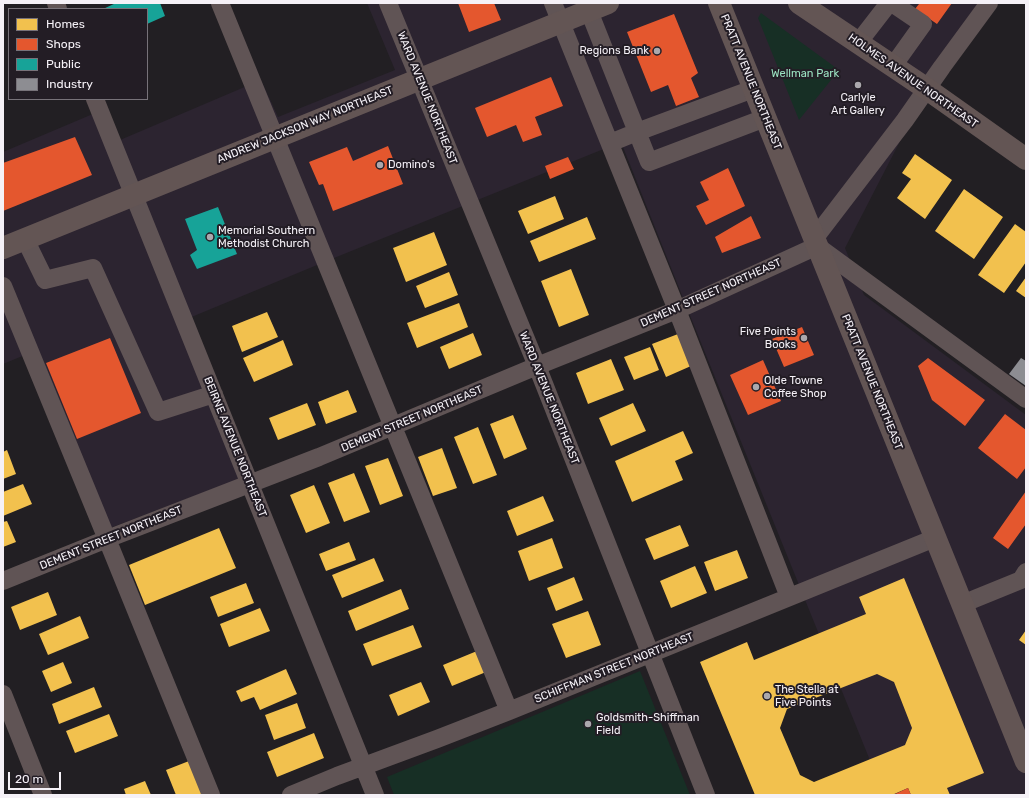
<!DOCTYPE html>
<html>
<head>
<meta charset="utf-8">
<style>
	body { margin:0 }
	#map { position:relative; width:1029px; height:798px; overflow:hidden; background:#221f23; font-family:Rubik,sans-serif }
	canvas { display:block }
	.frame { position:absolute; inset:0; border:4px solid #f5f1f7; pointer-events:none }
	.legend { position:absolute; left:8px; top:8px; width:140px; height:92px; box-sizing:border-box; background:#231d25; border:1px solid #777279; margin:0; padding:5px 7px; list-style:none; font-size:12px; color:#f5f1f7 }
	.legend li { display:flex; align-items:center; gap:8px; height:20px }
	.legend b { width:20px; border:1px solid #777279 }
	.scale { position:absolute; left:8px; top:772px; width:53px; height:18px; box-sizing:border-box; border:2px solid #f5f1f7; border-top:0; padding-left:5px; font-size:12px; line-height:14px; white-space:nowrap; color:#f5f1f7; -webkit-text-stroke:3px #231d25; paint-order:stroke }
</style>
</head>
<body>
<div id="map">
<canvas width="1029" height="798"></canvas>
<div class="frame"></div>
<ul class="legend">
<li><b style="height:11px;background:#f2c14e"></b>Homes</li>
<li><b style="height:11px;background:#e4572e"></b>Shops</li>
<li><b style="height:11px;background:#17a398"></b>Public</li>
<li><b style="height:11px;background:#8d8d92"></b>Industry</li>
</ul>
<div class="scale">20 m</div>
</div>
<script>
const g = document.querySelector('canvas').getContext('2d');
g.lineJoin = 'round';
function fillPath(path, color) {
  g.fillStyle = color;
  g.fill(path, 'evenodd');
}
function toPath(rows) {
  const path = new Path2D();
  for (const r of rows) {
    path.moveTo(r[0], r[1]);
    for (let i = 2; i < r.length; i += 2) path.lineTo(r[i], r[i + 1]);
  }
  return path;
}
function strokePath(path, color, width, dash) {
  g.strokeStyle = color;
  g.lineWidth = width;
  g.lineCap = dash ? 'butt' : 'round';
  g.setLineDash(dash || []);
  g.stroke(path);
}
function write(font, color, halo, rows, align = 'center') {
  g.font = font + ' Rubik,sans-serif';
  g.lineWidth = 4;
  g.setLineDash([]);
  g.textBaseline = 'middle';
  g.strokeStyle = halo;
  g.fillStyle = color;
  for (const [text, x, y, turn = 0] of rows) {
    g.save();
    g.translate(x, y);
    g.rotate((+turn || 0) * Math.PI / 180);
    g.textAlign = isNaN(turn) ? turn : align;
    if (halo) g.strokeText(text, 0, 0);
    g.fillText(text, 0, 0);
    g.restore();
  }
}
fillPath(toPath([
	[367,3,994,3,927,89,845,248,864,295,1026,415,1026,795,884,795,689,313,621,142,334,258,177,323,240,479,110,528,37,350,3,364,3,152,107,108,120,140,261,80,278,117,395,70]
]), '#2c2430');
fillPath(toPath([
	[761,13,839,70,799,120,758,18],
	[640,671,690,795,394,795,387,777]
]), '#172f25');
fillPath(toPath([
	[915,154,952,180,925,219,897,198,911,179,902,173],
	[964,189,1003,217,974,259,935,231],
	[555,196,564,219,528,234,518,211],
	[587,217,596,239,539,262,530,241],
	[1015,224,1026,232,1026,262,1004,293,978,275],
	[434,232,447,265,406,282,393,248],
	[571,269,589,315,559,327,541,281],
	[449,272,458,295,425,308,416,286],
	[1026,277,1026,298,1016,291],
	[459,303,468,327,417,348,407,323],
	[267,312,278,337,242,352,232,326],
	[473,333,482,355,449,369,440,347],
	[678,334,691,366,666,377,652,344],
	[283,340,293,365,254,382,243,358],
	[650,347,659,370,634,380,624,357],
	[611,359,624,390,588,404,576,373],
	[348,390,357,412,326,424,318,402],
	[307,403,316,425,278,440,269,418],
	[633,403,646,431,611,446,599,418],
	[513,415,527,449,504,459,490,424],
	[478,427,497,475,473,484,454,437],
	[683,431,693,453,675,461,683,480,632,502,615,461],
	[442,448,457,488,433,496,418,457],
	[7,450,16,474,3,479,3,452],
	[388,458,403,496,380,505,365,466],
	[354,473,370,512,344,522,328,483],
	[23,484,32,504,3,516,3,492],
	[314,485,330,523,306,533,290,495],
	[543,496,554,521,517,536,507,511],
	[7,521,16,542,3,547,3,522],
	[680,525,689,546,654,560,645,539],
	[219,528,236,568,145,605,129,565],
	[552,538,563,568,529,581,518,551],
	[349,542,356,560,326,571,319,554],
	[737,550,748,578,715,591,704,562],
	[374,558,384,581,342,598,332,575],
	[695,566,707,593,671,608,660,581],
	[574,577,583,600,556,611,547,588],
	[904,578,984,773,947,788,950,795,911,795,908,788,892,795,755,795,700,662,747,642,754,660,866,614,859,597],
	[877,674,894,682,912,728,905,745,814,782,800,775,780,728,787,709],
	[246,583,254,603,218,617,210,597],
	[401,589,409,609,356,631,348,611],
	[48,592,57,615,20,630,11,607],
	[260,608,270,631,229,647,220,624],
	[588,611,601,645,566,658,552,624],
	[80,616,89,638,48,655,39,634],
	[413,625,422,647,372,666,363,644],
	[1026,630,1026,645,1019,640],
	[477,651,486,672,452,686,443,665],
	[63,662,72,683,51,692,42,671],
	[286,669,297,694,260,710,254,697,241,702,236,691],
	[421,682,430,702,398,716,389,695],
	[94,687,102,707,59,724,52,704],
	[297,703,306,728,274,740,265,715],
	[109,714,118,736,75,753,66,731],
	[314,733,324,758,277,777,267,752],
	[189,761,202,795,176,795,166,770],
	[145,781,151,795,126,795,124,789]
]), '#f2c14e');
fillPath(toPath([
	[458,3,494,3,501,20,469,32],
	[917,3,952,3,937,24,915,9,919,4],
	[674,14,698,73,691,78,699,97,676,106,668,85,651,92,627,32],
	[551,77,563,106,535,117,542,135,523,142,516,125,487,137,475,108],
	[75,137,92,175,3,211,3,163],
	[388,146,403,184,333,211,323,184,319,185,309,162,347,147,353,161],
	[568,157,574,169,550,179,545,166],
	[728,168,745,206,706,225,696,206,709,200,700,182],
	[751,216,761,238,722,253,715,237],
	[802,327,814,355,784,367,772,339],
	[110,338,141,413,77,439,46,363],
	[928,358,985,400,965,426,932,400,918,366],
	[763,360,781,401,748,415,730,375],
	[1005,414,1026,430,1026,467,1017,479,978,448],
	[1026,491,1026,524,1008,549,993,538],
	[908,788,911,795,893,795]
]), '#e4572e');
fillPath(toPath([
	[116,3,160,3,165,16,147,24,147,9,103,9],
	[218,207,237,254,197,269,190,255,197,250,185,219]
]), '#17a398');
fillPath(toPath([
	[1021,358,1026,361,1026,386,1009,374]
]), '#8d8d92');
strokePath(toPath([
	[56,3,58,9],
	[220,3,509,711],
	[388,3,537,366,706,795],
	[553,3,677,310,789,597],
	[892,3,923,24,893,66],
	[589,11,649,162,765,118],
	[858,43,889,3],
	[95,99,375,795],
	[610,143,637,132,753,89],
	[25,239,45,280,93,268,158,412,214,394],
	[814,239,905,120,942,67,989,3],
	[3,286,107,539,211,795],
	[3,581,107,539,319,457,537,366,677,310,817,246,1026,399],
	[962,604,1021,580,1026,572],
	[3,694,43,795],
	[291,795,337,776,437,739,509,711,935,538]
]), '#605455', 18);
strokePath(toPath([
	[719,3,1026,762],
	[799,3,927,89,1026,159],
	[3,248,608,3]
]), '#635554', 22);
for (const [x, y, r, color] of [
	[657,51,4,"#aba8ad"],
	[858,85,4,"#aba8ad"],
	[380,165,4,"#aba8ad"],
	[210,237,4,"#aba8ad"],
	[804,338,4,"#aba8ad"],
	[756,387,4,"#aba8ad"],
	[767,696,4,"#aba8ad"],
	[588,724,4,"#aba8ad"]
]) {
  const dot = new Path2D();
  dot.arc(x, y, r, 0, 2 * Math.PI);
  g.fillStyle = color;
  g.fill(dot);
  strokePath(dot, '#231d25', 1.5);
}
write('11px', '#f5f1f7', '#231d25', [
	["Regions Bank",649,51,"right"],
	["Carlyle",858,98,"center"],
	["Art Gallery",858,111,"center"],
	["Domino's",388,165],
	["Memorial Southern",218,231],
	["Methodist Church",218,244],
	["Five Points",796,332,"right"],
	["Books",796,345,"right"],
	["Olde Towne",764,381],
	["Coffee Shop",764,394],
	["The Stella at",775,690],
	["Five Points",775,703],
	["Goldsmith-Shiffman",596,718],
	["Field",596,731]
], 'left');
write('11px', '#9be2c1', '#231d25', [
	["Wellman Park",805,74]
]);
write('11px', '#f5f1f7', '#231d25', [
	["HOLMES AVENUE NORTHEAST",913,81,35],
	["PRATT AVENUE NORTHEAST",751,82,68],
	["WARD AVENUE NORTHEAST",427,98,68],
	["ANDREW JACKSON WAY NORTHEAST",305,125,-22],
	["DEMENT STREET NORTHEAST",711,293,-24],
	["PRATT AVENUE NORTHEAST",872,382,68],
	["WARD AVENUE NORTHEAST",549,398,68],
	["DEMENT STREET NORTHEAST",412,419,-23],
	["BEIRNE AVENUE NORTHEAST",235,447,68],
	["DEMENT STREET NORTHEAST",111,538,-22],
	["SCHIFFMAN STREET NORTHEAST",614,668,-22]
]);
</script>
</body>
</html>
